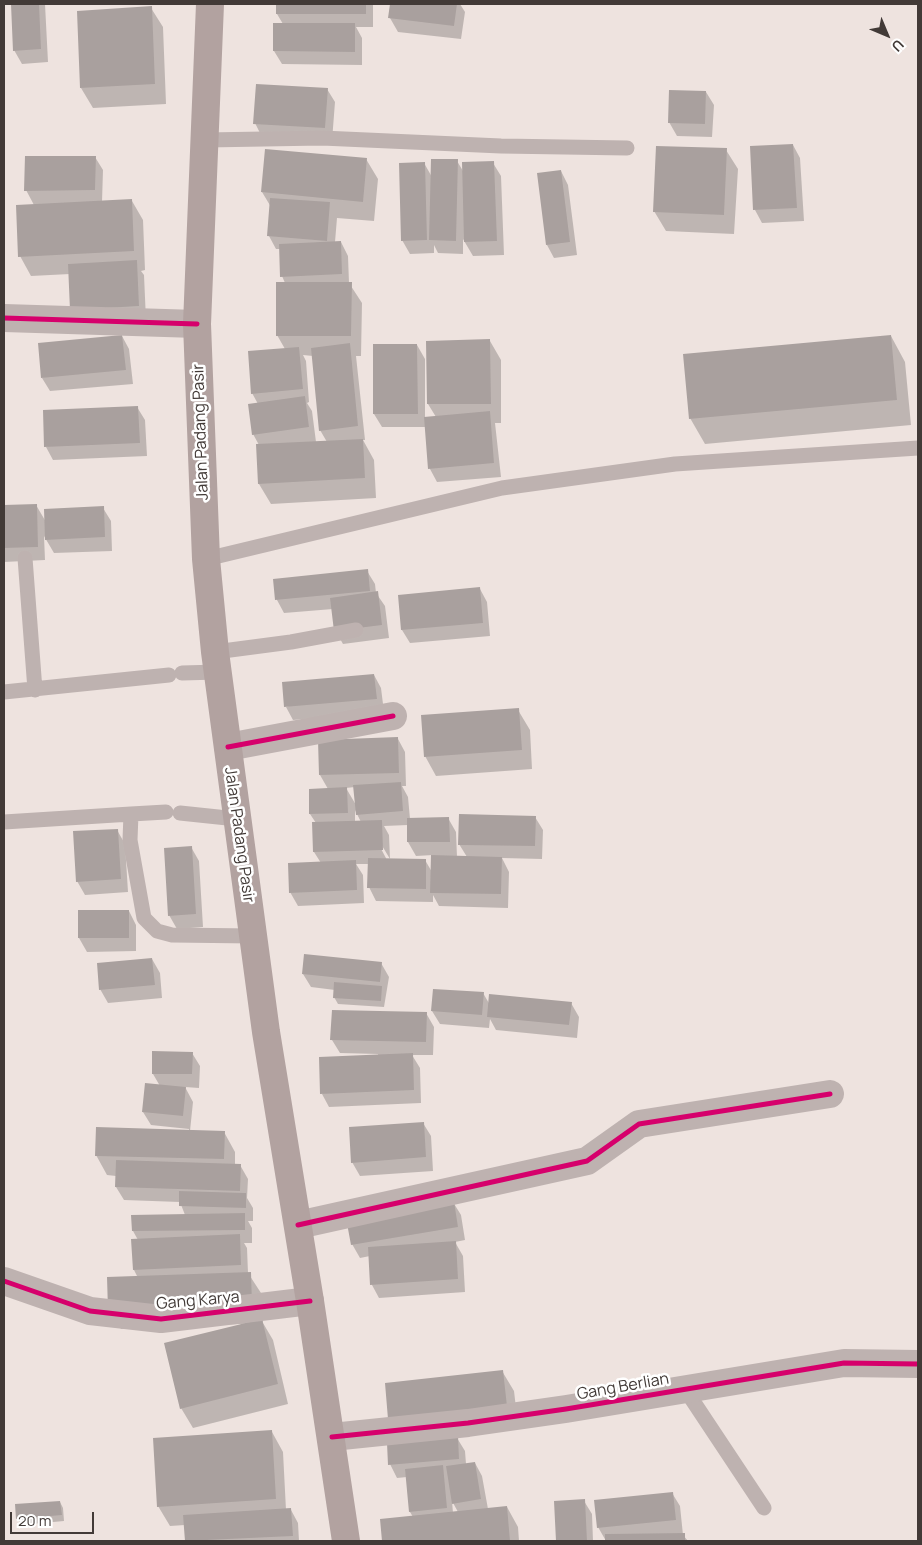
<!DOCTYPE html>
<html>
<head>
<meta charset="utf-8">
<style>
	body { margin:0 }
	#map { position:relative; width:922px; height:1545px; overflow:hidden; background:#eee3df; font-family:Manrope,sans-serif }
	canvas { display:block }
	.frame { position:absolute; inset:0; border:5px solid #423a37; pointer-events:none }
	.north { position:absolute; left:862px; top:10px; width:50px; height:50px; -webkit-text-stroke:4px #fff; paint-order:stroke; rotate:135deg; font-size:14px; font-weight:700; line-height:20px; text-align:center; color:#423a37 }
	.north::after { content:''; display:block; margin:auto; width:18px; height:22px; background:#423a37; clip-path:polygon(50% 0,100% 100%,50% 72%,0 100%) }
	.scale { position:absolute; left:10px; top:1512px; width:84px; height:22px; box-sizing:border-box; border:2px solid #423a37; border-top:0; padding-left:6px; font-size:15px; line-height:18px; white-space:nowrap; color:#423a37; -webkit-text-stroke:4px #fff; paint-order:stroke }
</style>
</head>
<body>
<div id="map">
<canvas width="922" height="1545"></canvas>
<div class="frame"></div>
<div class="north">U</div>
<div class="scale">20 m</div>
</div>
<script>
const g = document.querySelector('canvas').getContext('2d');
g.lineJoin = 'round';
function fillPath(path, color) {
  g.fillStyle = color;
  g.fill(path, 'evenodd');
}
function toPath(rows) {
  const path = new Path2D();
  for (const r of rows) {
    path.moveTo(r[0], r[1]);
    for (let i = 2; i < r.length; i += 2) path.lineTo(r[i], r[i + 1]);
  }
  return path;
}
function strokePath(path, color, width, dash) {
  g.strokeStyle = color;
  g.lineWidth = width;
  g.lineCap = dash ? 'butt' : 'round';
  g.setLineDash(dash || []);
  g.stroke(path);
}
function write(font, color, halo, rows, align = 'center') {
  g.font = font + ' Manrope,sans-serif';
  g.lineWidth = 5;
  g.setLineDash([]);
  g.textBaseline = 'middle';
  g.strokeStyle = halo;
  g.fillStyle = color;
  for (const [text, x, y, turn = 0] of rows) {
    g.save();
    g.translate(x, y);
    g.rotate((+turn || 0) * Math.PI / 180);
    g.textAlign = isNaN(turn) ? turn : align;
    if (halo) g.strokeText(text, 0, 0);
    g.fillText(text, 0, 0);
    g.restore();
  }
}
fillPath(toPath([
	[12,4,45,4,48,62,22,64,14,50],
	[277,4,373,4,373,27,356,27,362,38,362,65,282,64,274,51,283,24,277,14],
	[392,4,460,4,465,12,461,39,398,32,390,18],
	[151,8,163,27,166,104,93,108,81,88],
	[327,89,335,102,332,141,262,137,255,123],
	[706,92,714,105,712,137,677,136,669,122],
	[793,145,800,158,804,221,762,223,755,210],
	[726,150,738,169,734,234,666,231,654,211],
	[95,157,103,170,102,202,132,201,143,220,145,270,141,271,144,275,146,320,79,323,70,274,31,276,20,256,34,205,26,190],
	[366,159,378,179,374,221,337,218,335,242,341,242,348,256,349,283,362,303,361,356,356,356,365,440,363,440,374,460,376,498,271,504,259,484,259,445,253,434,258,404,252,393,285,349,277,335,285,283,282,276,281,249,276,249,269,236,271,207,262,192],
	[303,355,313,356,320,430,327,442,316,442,312,411,307,403,309,402,306,361],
	[457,161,463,171,493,163,501,176,504,255,473,256,463,239,463,254,438,253,434,245,434,253,410,254,402,240,424,163,432,177],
	[561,171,568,185,577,255,554,258,547,245],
	[122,336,129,349,133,384,50,391,42,378],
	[891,336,905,362,911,425,705,444,690,418],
	[490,341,501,360,501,423,495,423,501,477,437,482,430,469,426,427,382,427,374,414,417,345,425,359,425,418,436,417,428,404,428,342],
	[137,407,145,420,147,456,53,460,46,447],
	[36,505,46,522,103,508,111,521,112,551,54,553,44,536,45,560,4,562,4,506],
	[367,571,375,584,376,593,385,606,389,638,343,644,335,630,333,609,284,613,277,600,275,580],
	[480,589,487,602,490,636,410,643,402,630,399,596],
	[374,675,381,688,384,712,293,720,286,707],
	[518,710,530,730,532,769,436,776,425,756],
	[398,739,405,752,406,786,402,786,408,797,410,819,448,818,456,832,457,857,467,857,459,844,535,817,543,830,542,859,502,858,509,872,508,908,439,906,433,895,433,902,376,901,369,887,369,864,356,864,363,875,364,903,298,906,290,892,321,863,314,852,316,823,310,814,328,789,320,775],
	[355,787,356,805,346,788],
	[355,810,361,822,355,822],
	[408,825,408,842,416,856,433,855,432,872,425,860,387,860,379,845,381,844,390,859,389,835,384,826],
	[117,830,125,844,128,892,85,895,77,881],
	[191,847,199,861,203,927,177,929,169,915],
	[79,911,129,911,136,925,136,951,87,952,79,938],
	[152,959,160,973,162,998,108,1003,100,989],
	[381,963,389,977,384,1007,338,1004,334,997,335,990,311,987,303,974],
	[483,993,490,1005,571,1003,579,1017,577,1038,496,1030,490,1019,489,1028,440,1024,432,1011],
	[426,1013,434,1027,433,1055,412,1055,420,1068,421,1103,329,1107,322,1094,378,1056,378,1054,340,1053,332,1040],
	[192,1053,200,1066,199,1088,185,1087,193,1102,190,1131,224,1132,235,1152,235,1165,240,1165,248,1179,247,1198,253,1208,253,1221,248,1221,252,1228,252,1243,244,1243,247,1248,248,1273,261,1293,263,1323,273,1340,288,1404,193,1428,181,1408,241,1324,121,1329,110,1309,138,1278,134,1270,138,1240,133,1231,133,1216,185,1215,180,1202,124,1200,116,1187,116,1176,107,1175,96,1155,189,1131,189,1129,151,1125,143,1112,160,1086,153,1074],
	[423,1123,431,1136,433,1171,360,1176,352,1162],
	[453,1202,461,1215,465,1240,455,1242,463,1256,465,1292,379,1298,372,1285,370,1256,360,1258,352,1244],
	[502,1371,514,1391,518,1425,386,1385],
	[272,1432,283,1452,286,1510,291,1510,298,1523,299,1541,186,1541,185,1525,170,1526,158,1506],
	[457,1438,465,1451,466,1464,475,1463,482,1476,488,1509,507,1507,518,1527,519,1541,383,1541,381,1520,413,1517,410,1512,407,1477,397,1478,390,1464],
	[452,1501,458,1512,453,1513],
	[672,1493,680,1506,683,1535,688,1541,606,1541,598,1527],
	[584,1501,592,1514,593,1541,557,1541,556,1502],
	[60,1502,63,1508,64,1521,21,1525,18,1519]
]), '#0003');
fillPath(toPath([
	[11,4,39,4,41,49,13,51],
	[276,4,366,4,366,14,276,14],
	[390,4,457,4,454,26,388,18],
	[152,6,155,84,80,88,77,11],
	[273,23,355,23,355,52,273,51],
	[256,84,328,88,325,128,253,124],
	[669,90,706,91,705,124,668,123],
	[793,144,797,208,753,210,750,146],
	[656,146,727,148,724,215,653,212],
	[265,149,367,158,363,202,261,192],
	[25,156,96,156,95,190,24,191],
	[431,159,458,159,456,241,429,240],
	[494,161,497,241,464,242,462,162],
	[425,162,427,240,401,241,399,163],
	[561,170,570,242,546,245,537,173],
	[270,198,330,202,327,241,267,236],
	[132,199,134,251,18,257,16,205],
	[341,241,342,274,280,277,279,244],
	[137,260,139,306,70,310,68,264],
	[276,282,352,282,351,336,276,336],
	[122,335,126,370,41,378,38,343],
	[891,335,897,400,689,419,683,354],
	[490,339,491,404,427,404,426,341],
	[350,343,358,426,319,431,311,348],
	[373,344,417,344,418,414,373,414],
	[299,347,303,389,251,394,248,351],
	[305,396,309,427,252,435,248,404],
	[138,406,140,443,44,447,43,410],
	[490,411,494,463,428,469,424,417],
	[363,439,365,478,258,484,256,444],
	[37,504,38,547,4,548,4,505],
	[104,506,105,537,45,540,44,509],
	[368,569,370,591,275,600,273,579],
	[480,587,483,623,401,630,398,595],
	[378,591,382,625,334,631,330,598],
	[374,674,377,699,284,707,282,682],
	[519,708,522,750,424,757,421,715],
	[398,737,399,773,319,775,318,740],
	[401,782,403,811,356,815,353,785],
	[347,787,348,813,309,814,309,789],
	[459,814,536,816,535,846,458,845],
	[449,817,450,842,407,842,407,818],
	[382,820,383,850,313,852,312,822],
	[118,829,121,879,76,882,73,831],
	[192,846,196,914,168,916,164,848],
	[431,855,502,857,501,894,430,893],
	[368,858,426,859,426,889,367,888],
	[356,860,357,890,289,893,288,863],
	[78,910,129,910,129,938,78,938],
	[304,954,382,962,380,982,302,974],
	[152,958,155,985,99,990,97,963],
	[334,982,382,986,381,1001,333,998],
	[433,989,484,992,482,1015,431,1011],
	[489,994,572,1002,569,1025,487,1017],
	[332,1010,427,1012,426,1042,330,1040],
	[152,1051,193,1052,192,1074,152,1074],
	[413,1053,414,1090,320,1094,319,1057],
	[145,1083,186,1087,183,1116,142,1112],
	[424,1122,426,1157,351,1163,349,1127],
	[96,1127,225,1131,224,1159,95,1156],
	[116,1160,241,1164,240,1191,115,1187],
	[179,1191,246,1193,246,1208,179,1206],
	[454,1201,458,1227,351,1245,346,1218],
	[245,1213,245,1230,132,1231,131,1215],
	[240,1234,241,1265,133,1270,131,1239],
	[456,1241,458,1279,370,1285,368,1247],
	[251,1272,252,1304,108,1310,107,1277],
	[262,1319,278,1384,180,1409,164,1343],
	[503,1370,507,1406,388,1419,385,1383],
	[272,1430,276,1499,157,1507,153,1438],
	[458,1436,459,1459,388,1465,387,1443],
	[475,1462,481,1499,452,1504,446,1466],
	[443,1465,447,1508,409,1512,405,1469],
	[673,1492,676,1520,597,1528,594,1500],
	[585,1499,587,1541,556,1541,554,1501],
	[60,1501,62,1515,16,1519,15,1504],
	[507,1506,510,1541,382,1541,380,1519],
	[291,1508,293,1536,185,1541,183,1515],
	[685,1533,685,1541,605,1541,605,1534]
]), '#a9a09e');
strokePath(toPath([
	[206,140,322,138,501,146,627,148],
	[25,558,35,690],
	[206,559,502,488,675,464,918,448],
	[215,652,291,642,356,630],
	[182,673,218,672],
	[4,692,169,675],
	[166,812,131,814,130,840,144,918,157,931,172,935,253,936],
	[180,813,237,819],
	[4,822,131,814],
	[685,1389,764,1508]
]), '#beb2b0', 15);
strokePath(toPath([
	[4,318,197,324],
	[228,747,393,716],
	[298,1225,587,1161,639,1124,830,1094],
	[4,1281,90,1311,161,1319,310,1301],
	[332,1437,468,1423,566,1409,844,1363,918,1364]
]), '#beb2b0', 28);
strokePath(toPath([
	[210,4,197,324,206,559,215,652,266,1032,310,1301,346,1541]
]), '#b2a2a0', 28);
strokePath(toPath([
	[4,318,197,324],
	[228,747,393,716],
	[298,1225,587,1161,639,1124,830,1094],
	[4,1281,90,1311,161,1319,310,1301],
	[332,1437,468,1423,566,1409,844,1363,918,1364]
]), '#d6006c', 5);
write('16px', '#423a37', '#fff', [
	["Jalan Padang Pasir",201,432,-92],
	["Jalan Padang Pasir",239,835,82],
	["Gang Karya",198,1301,-5],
	["Gang Berlian",623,1387,-10]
]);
</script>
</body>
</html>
